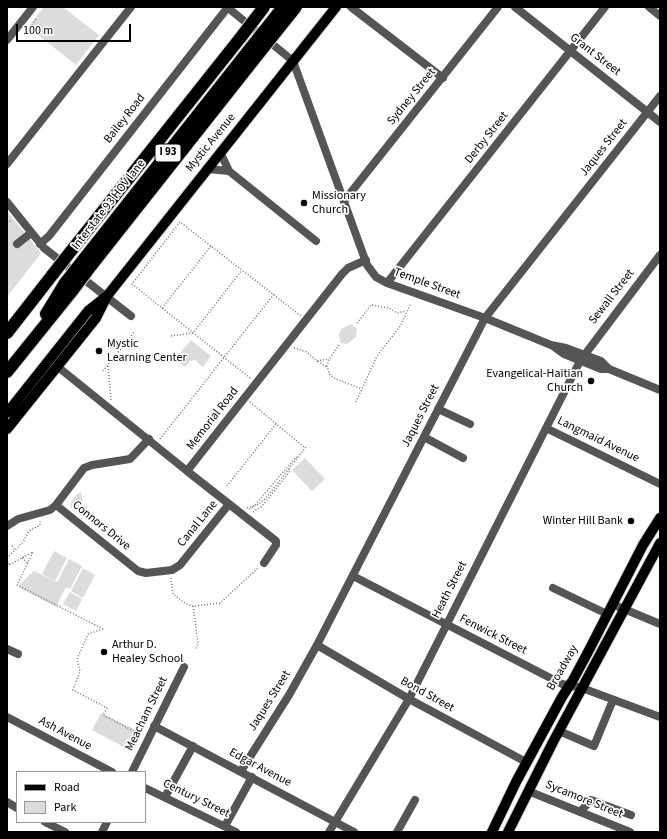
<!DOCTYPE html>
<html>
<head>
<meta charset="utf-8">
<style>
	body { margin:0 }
	#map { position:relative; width:667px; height:839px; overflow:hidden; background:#fff; font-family:"Source Sans 3",sans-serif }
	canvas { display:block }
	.frame { position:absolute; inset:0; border:8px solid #000; pointer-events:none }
	.legend { position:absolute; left:16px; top:771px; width:130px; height:52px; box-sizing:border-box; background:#fff; border:1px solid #999; margin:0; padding:5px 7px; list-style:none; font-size:12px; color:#000 }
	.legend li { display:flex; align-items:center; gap:8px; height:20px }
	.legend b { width:20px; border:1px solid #999 }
	.scale { position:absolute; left:16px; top:24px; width:115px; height:18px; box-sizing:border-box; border:2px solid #000; border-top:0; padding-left:5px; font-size:12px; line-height:14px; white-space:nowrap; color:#000; -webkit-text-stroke:3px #fff; paint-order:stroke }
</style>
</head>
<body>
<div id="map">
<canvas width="667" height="839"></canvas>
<div class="frame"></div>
<ul class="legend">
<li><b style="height:5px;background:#000"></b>Road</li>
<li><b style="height:11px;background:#dcdcdc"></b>Park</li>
</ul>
<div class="scale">100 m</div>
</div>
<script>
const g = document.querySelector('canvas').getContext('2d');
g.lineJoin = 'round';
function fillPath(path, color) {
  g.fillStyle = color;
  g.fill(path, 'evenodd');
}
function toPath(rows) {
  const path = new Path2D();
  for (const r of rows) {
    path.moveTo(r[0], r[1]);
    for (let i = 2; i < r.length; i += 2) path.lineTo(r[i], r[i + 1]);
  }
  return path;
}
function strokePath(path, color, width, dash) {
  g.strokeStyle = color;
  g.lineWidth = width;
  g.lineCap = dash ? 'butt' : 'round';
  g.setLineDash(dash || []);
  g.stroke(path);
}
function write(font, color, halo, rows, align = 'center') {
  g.font = font + ' "Source Sans 3",sans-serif';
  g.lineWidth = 3.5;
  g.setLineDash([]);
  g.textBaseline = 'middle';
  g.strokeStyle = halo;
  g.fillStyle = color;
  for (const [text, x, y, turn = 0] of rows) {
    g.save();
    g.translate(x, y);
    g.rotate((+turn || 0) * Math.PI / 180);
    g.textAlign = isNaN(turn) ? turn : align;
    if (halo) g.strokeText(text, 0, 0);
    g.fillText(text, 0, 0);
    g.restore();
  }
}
fillPath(toPath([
	[44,7,63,7,99,35,76,65,28,27],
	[7,211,41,253,7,297],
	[351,324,357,329,356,337,347,344,341,343,339,336,341,329],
	[191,340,211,356,203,367,195,360,190,361,185,367,175,359],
	[305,458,325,479,312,491,292,470],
	[81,492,83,504,87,507,88,513,79,514,71,507,71,502,76,495],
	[54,551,67,558,55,581,42,574],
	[69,559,82,566,70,589,66,587,56,607,20,588,20,584,34,571,57,582],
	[83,568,95,575,83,598,71,591],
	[70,592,82,599,76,611,63,604],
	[101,713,142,733,133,752,92,730]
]), '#dcdcdc');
const major = toPath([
	[7,413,88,311,107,296,336,7],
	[7,429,96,318,107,296],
	[492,832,516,782,562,697,573,680,588,652,643,545,660,518],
	[508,832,553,742,660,543]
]);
const highway = toPath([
	[71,251,241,37],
	[83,260,252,46],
	[91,266,260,52],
	[46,314,65,283],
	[7,333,53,274],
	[7,372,73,290]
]);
strokePath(major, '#dbdbdb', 12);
strokePath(highway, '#dbdbdb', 14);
strokePath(toPath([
	[32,25,37,18],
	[7,223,12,220],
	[162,308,211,246],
	[357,323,371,305,389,308,397,313,406,311],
	[171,336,193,333,242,270],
	[339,345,329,359,327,366,330,375,336,379,362,389],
	[294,348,307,352,317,361,329,359],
	[318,361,328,368],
	[108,366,111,400],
	[103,371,135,331],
	[250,378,132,284,180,222,301,316],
	[250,402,305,448],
	[356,402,377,356,401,325,411,303],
	[160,439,274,294],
	[227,486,276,424],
	[247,508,254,506,296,457,298,458],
	[249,509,259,504,266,498,306,447],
	[253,512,261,507,268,499,290,471,289,469],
	[12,546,15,551],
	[7,558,23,542,29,531,40,525,40,521],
	[22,558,28,563],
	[7,561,10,565],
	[7,566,33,552,17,585,103,629],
	[171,578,173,594,186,604,193,606,220,603,258,568],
	[193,606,198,643,196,649],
	[103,629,88,634,77,659,80,671,73,690,107,708,103,715,139,734,142,730,144,731]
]), '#777', 1.5, [1, 2]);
strokePath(toPath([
	[227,7,293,61,367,265,376,277,387,283,485,318,551,345,566,348,601,361,609,369,660,390],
	[351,7,443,78],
	[515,7,660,122],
	[649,7,660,16],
	[7,40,33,7],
	[220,152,229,171,316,241],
	[7,164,131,7],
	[207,169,229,171],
	[344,201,498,7],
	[7,202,44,248,131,316],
	[17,244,31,233],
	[40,244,49,236,228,7],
	[387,283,605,7],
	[553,346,564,354,601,369,609,369],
	[58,367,187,471,342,274,348,268,366,260],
	[438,409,470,424],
	[546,428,660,484],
	[424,437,463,458],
	[229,504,276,541,276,545,264,563],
	[56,505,138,571,146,573,172,570,180,565,229,504,187,471],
	[7,526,18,519,50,510,56,505,84,468,92,465,130,459,149,439],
	[353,576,562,684,582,688,660,717],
	[553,588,607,614],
	[612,604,660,624],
	[317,645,409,699,526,762],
	[7,649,18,654],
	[7,717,112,772],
	[154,726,354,832],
	[559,731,594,746,613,700],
	[241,771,289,695,317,645,485,318,660,96],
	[132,772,184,667],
	[145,788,236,832],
	[528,791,630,832],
	[165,797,193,746],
	[7,802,17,808],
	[580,812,591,800,631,815],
	[45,822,65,832],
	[225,826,252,777],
	[102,832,107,822],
	[329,832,409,699,580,361,660,255],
	[397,832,415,800]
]), '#555', 8);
strokePath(major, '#000', 10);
strokePath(highway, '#000', 12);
const highwayBridge = toPath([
	[241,37,264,7],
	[252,46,283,7],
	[260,52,296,7],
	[53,274,71,251],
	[65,283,83,260],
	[73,290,91,266]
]);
strokePath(highwayBridge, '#dbdbdb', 14, []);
strokePath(highwayBridge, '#000', 12);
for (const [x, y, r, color] of [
	[304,203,4,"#000"],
	[99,351,4,"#000"],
	[591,381,4,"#000"],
	[631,521,4,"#000"],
	[104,652,4,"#000"]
]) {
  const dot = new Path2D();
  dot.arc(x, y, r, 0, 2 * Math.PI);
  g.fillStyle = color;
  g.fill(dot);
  strokePath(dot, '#fff', 1.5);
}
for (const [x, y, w] of [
	[168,153,26]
]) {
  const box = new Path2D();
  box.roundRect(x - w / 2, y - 9, w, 18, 3);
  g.fillStyle = '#fff';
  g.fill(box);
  strokePath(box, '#000', 1);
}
write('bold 11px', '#000', null, [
	["I 93",168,153]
]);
write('12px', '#000', '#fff', [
	["Grant Street",595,55,38],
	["Sydney Street",412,97,-51],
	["Bailey Road",125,119,-52],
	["Derby Street",487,138,-52],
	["Mystic Avenue",211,143,-51],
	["Jaques Street",604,148,-52],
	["Interstate 93 HOV lane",109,205,-52],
	["Temple Street",427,284,20],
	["Sewall Street",612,297,-52],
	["Jaques Street",421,416,-63],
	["Memorial Road",213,419,-52],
	["Langmaid Avenue",598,440,26],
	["Canal Lane",198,524,-51],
	["Connors Drive",101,526,39],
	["Heath Street",450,590,-63],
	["Fenwick Street",493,635,27],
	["Broadway",563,668,-60],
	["Bond Street",427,695,29],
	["Jaques Street",270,701,-58],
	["Meacham Street",147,714,-64],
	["Ash Avenue",65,734,28],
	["Edgar Avenue",260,768,28],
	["Century Street",196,799,26],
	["Sycamore Street",584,800,22]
]);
write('12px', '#000', '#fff', [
	["Missionary",312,196],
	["Church",312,210],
	["Mystic",107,344],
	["Learning Center",107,358],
	["Evangelical-Haitian",583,374,"right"],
	["Church",583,388,"right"],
	["Winter Hill Bank",623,521,"right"],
	["Arthur D.",112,645],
	["Healey School",112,659]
], 'left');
</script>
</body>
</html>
